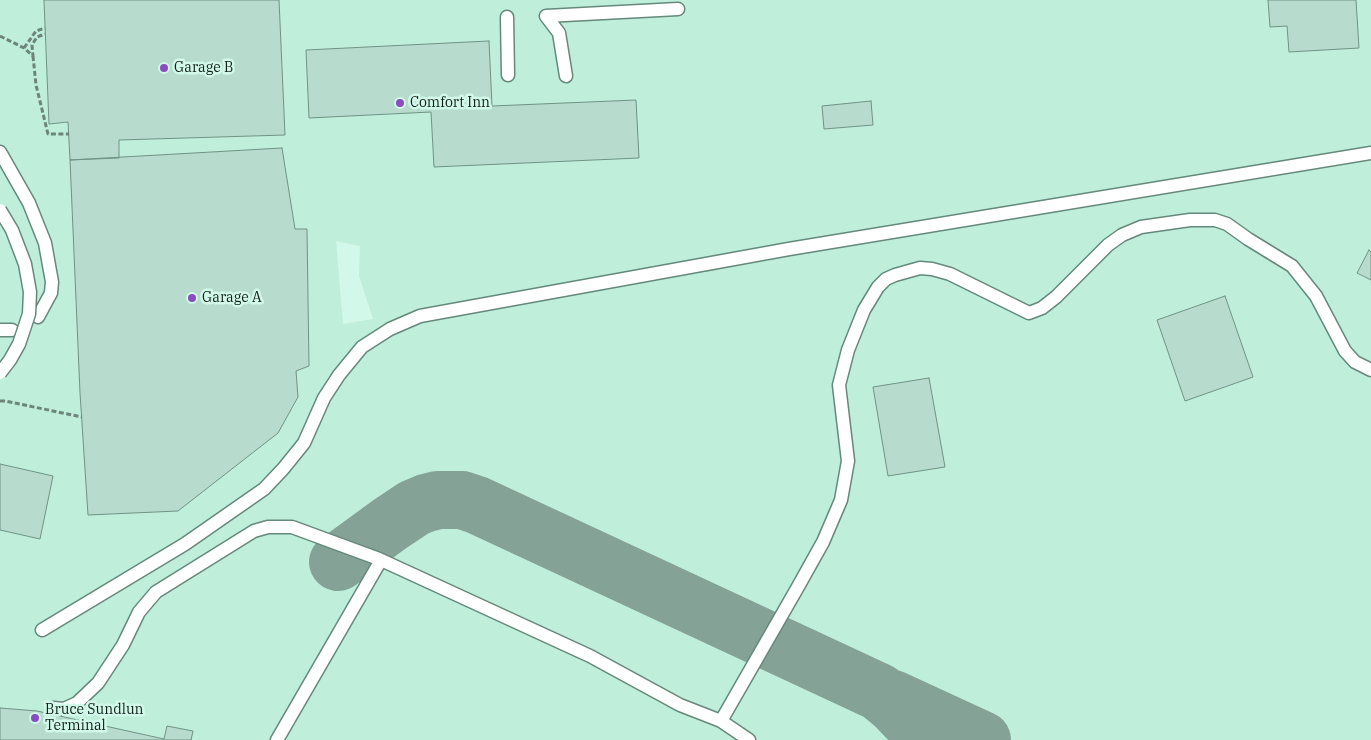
<!DOCTYPE html>
<html>
<head>
<meta charset="utf-8">
<style>
	body { margin:0 }
	canvas { display:block; background:#d1f8e8 }
</style>
</head>
<body>
<canvas width="1371" height="740"></canvas>
<script>
const g = document.querySelector('canvas').getContext('2d');
g.lineJoin = 'round';
function fillPath(path, color) {
  g.fillStyle = color;
  g.fill(path, 'evenodd');
}
function toPath(rows) {
  const path = new Path2D();
  for (const r of rows) {
    path.moveTo(r[0], r[1]);
    for (let i = 2; i < r.length; i += 2) path.lineTo(r[i], r[i + 1]);
  }
  return path;
}
function strokePath(path, color, width, dash) {
  g.strokeStyle = color;
  g.lineWidth = width;
  g.lineCap = dash ? 'butt' : 'round';
  g.setLineDash(dash || []);
  g.stroke(path);
}
function write(font, color, halo, rows, align = 'center') {
  g.font = font + ' "IBM Plex Serif",serif';
  g.lineWidth = 5;
  g.setLineDash([]);
  g.textBaseline = 'middle';
  g.strokeStyle = halo;
  g.fillStyle = color;
  for (const [text, x, y, turn = 0] of rows) {
    g.save();
    g.translate(x, y);
    g.rotate((+turn || 0) * Math.PI / 180);
    g.textAlign = isNaN(turn) ? turn : align;
    if (halo) g.strokeText(text, 0, 0);
    g.fillText(text, 0, 0);
    g.restore();
  }
}
fillPath(toPath([
	[0,0,1371,0,1371,740,0,740],
	[336,241,360,246,359,276,373,319,343,324]
]), '#bfeedb');
strokePath(toPath([
	[338,562,390,524,414,508,426,503,438,500,462,500,477,505,879,692,895,705,912,723,924,740],
	[893,699,982,740]
]), '#85a296', 58);
const building = toPath([
	[44,0,279,0,285,135,119,140,119,158,70,160,68,122,49,124,44,0],
	[1268,0,1356,0,1359,48,1289,52,1287,26,1270,27,1268,0],
	[489,41,492,106,636,100,639,158,434,167,431,112,309,118,306,50,489,41],
	[871,101,873,125,824,129,822,106,871,101],
	[282,148,295,229,307,229,309,366,296,371,298,397,278,433,178,511,88,515,80,393,70,160,282,148],
	[1369,250,1371,252,1371,280,1357,273,1369,250],
	[1225,296,1253,377,1185,401,1157,320,1225,296],
	[929,378,945,467,888,476,873,387,929,378],
	[0,464,53,476,40,539,0,530,0,464],
	[0,708,37,711,164,739,167,726,193,731,191,740,0,740,0,708]
]);
fillPath(building, '#b7dccd');
strokePath(building, '#709385', 1);
const lane = toPath([
	[546,16,678,9],
	[546,16,559,33,566,76],
	[507,17,508,75],
	[0,152,29,203,45,243,52,282,51,293,38,317],
	[0,330,12,330],
	[42,630,185,544,264,489,283,469,304,443,324,398,339,375,362,347,390,329,420,316,789,249,1371,153],
	[53,708,64,709,77,703,98,683,123,645,139,612,156,592,254,531,268,527,292,527,379,559,590,656,680,705,721,721],
	[277,740,381,560],
	[749,740,721,721,799,585,823,542,841,500,848,461,839,385,848,350,864,310,878,287,886,279,895,275,920,268,932,269,950,274,1029,313,1042,308,1056,297,1108,245,1122,235,1141,227,1190,220,1215,220,1227,224,1248,239,1292,266,1316,296,1345,351,1355,362,1371,370]
]);
strokePath(lane, '#65897b', 15);
strokePath(toPath([
	[0,36,24,48,33,56,32,45,37,37,45,34],
	[24,48,36,31,45,28],
	[33,56,36,85,48,134,69,134],
	[0,401,5,401,82,417]
]), '#6b857b', 3, [5, 2.5]);
strokePath(lane, '#fff', 12);
const laneBridge = toPath([
	[0,210,12,230,25,264,30,292,29,314,19,344,10,360,0,373]
]);
strokePath(laneBridge, '#65897b', 15, []);
strokePath(laneBridge, '#fff', 12);
for (const [x, y, r, color] of [
	[164,68,5,"#8a4cc2"],
	[400,103,5,"#8a4cc2"],
	[192,298,5,"#8a4cc2"],
	[35,718,5,"#8a4cc2"]
]) {
  const dot = new Path2D();
  dot.arc(x, y, r, 0, 2 * Math.PI);
  g.fillStyle = color;
  g.fill(dot);
  strokePath(dot, '#d1f8e8', 2);
}
write('14px', '#14221d', '#d1f8e8', [
	["Garage B",174,68],
	["Comfort Inn",410,103],
	["Garage A",202,298],
	["Bruce Sundlun",45,710],
	["Terminal",45,726]
], 'left');
</script>
</body>
</html>
